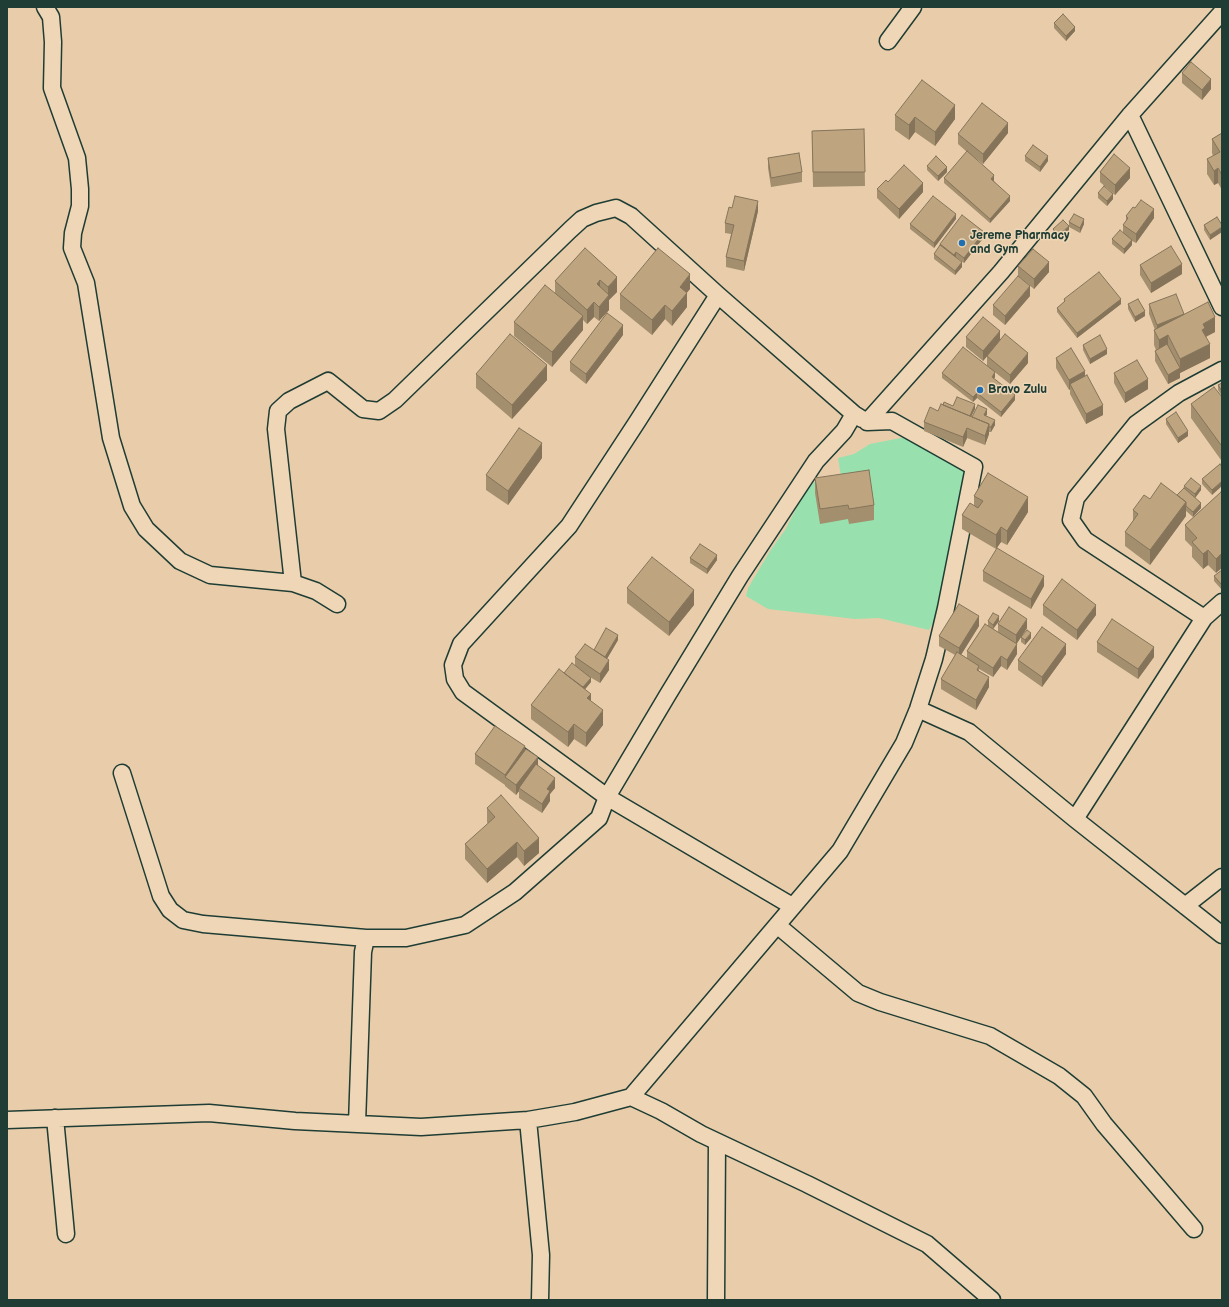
<!DOCTYPE html>
<html>
<head>
<meta charset="utf-8">
<style>
	body { margin:0 }
	#map { position:relative; width:1229px; height:1307px; overflow:hidden; background:#e9cdaa; font-family:"Balsamiq Sans",sans-serif }
	canvas { display:block }
	.frame { position:absolute; inset:0; border:8px solid #1f3d34; pointer-events:none }
</style>
</head>
<body>
<div id="map">
<canvas width="1229" height="1307"></canvas>
<div class="frame"></div>
</div>
<script>
const g = document.querySelector('canvas').getContext('2d');
g.lineJoin = 'round';
function fillPath(path, color) {
  g.fillStyle = color;
  g.fill(path, 'evenodd');
}
function toPath(rows) {
  const path = new Path2D();
  for (const r of rows) {
    path.moveTo(r[0], r[1]);
    for (let i = 2; i < r.length; i += 2) path.lineTo(r[i], r[i + 1]);
  }
  return path;
}
function strokePath(path, color, width, dash) {
  g.strokeStyle = color;
  g.lineWidth = width;
  g.lineCap = dash ? 'butt' : 'round';
  g.setLineDash(dash || []);
  g.stroke(path);
}
function write(font, color, halo, rows, align = 'center') {
  g.font = font + ' "Balsamiq Sans",sans-serif';
  g.lineWidth = 3;
  g.setLineDash([]);
  g.textBaseline = 'middle';
  g.strokeStyle = halo;
  g.fillStyle = color;
  for (const [text, x, y, turn = 0] of rows) {
    g.save();
    g.translate(x, y);
    g.rotate((+turn || 0) * Math.PI / 180);
    g.textAlign = isNaN(turn) ? turn : align;
    if (halo) g.strokeText(text, 0, 0);
    g.fillText(text, 0, 0);
    g.restore();
  }
}
fillPath(toPath([
	[911,436,969,471,941,607,929,630,879,618,855,619,768,609,746,596,748,588,770,551,785,530,805,492,814,482,825,481,841,476,838,458,854,454,870,444]
]), '#98e1af');
const street = toPath([
	[45,7,51,17,53,42,52,88,77,158,80,189,80,206,73,233,72,248,86,283,111,438,132,506,146,529,180,561,210,575,293,583,316,591,337,604],
	[888,41,913,7],
	[1130,115,1222,307],
	[718,295,637,422,569,526,461,644,453,665,455,679,463,692,607,797,792,906],
	[293,583,276,429,278,411,289,401,328,381,363,409,379,411,395,400,570,230,582,219,596,213,616,208,631,216,718,295,854,414,862,419],
	[1204,618,1085,540,1071,520,1076,498,1136,424,1179,393,1222,370],
	[918,709,969,732,1075,819,1222,935],
	[122,773,161,896,170,910,183,920,203,924,366,938,406,938,465,925,515,892,599,818,607,797,667,696,740,576,816,461,844,431,854,414],
	[1075,819,1204,618,1222,602],
	[1185,906,1222,877],
	[777,925,858,993,880,1002,990,1036,1059,1076,1084,1096,1104,1124,1194,1229],
	[631,1097,661,1111,701,1134,807,1184,927,1244,992,1300],
	[55,1118,66,1234],
	[7,1120,209,1113,295,1121,421,1127,528,1120,575,1112,631,1097,840,851,904,743,918,709,934,659,946,608,974,467,892,421,867,422,1001,272,1130,115,1222,12],
	[528,1120,541,1255,540,1300],
	[357,1124,363,952,366,938],
	[716,1300,717,1142]
]);
strokePath(street, '#1f3d34', 19);
strokePath(street, '#eed6b6', 16);
fillPath(toPath([
	[1054,23,1075,31,1066,41,1054,28],
	[1182,73,1211,89,1202,100,1182,83],
	[895,115,955,119,935,146,915,132,909,140,895,130],
	[864,129,865,186,813,187,812,131],
	[1008,133,983,164,970,154,994,180,994,181,1010,201,990,223,944,183,944,178,967,152,958,144,958,134],
	[1222,133,1222,190,1218,183,1214,185,1207,174,1207,159,1213,156,1212,153,1212,139],
	[1025,156,1048,161,1040,172,1025,161],
	[768,158,802,172,802,182,771,187,768,168],
	[927,166,947,172,938,181,927,170],
	[1100,172,1130,178,1115,195,1100,182],
	[877,189,923,192,899,219,877,198],
	[1098,193,1113,199,1107,206,1098,198],
	[732,208,758,211,744,271,726,267,726,257,731,234,725,233,725,223],
	[1126,216,1154,218,1136,243,1132,241,1132,245,1124,254,1112,244,1112,239,1123,233,1123,225,1126,221],
	[1217,217,1210,240,1204,230,1204,225],
	[956,219,934,248,910,229,910,224],
	[1069,222,1084,224,1080,233,1069,227],
	[1053,229,1069,231,1059,240,1053,234],
	[984,237,964,263,956,257,962,267,955,275,934,259,934,254,940,246,940,244],
	[585,248,617,292,609,300,609,310,599,321,594,317,587,324,583,320,583,330,552,367,514,336,514,322,555,293,555,281],
	[1140,265,1182,274,1151,293,1140,275],
	[1018,266,1049,272,1034,289,1018,276],
	[690,289,687,292,687,307,672,326,665,319,652,335,620,309,620,294],
	[1030,296,1005,325,993,315,993,305],
	[1064,299,1121,304,1077,338,1057,312,1057,308,1064,302],
	[1128,304,1145,316,1135,322,1128,309],
	[1149,304,1184,314,1215,332,1206,337,1210,358,1180,373,1180,378,1168,384,1155,361,1155,351,1156,350,1154,345,1154,330,1155,330,1149,314],
	[623,335,586,384,570,371,570,362],
	[966,337,1000,341,983,361,966,347],
	[1083,345,1107,354,1090,364,1083,350],
	[987,356,1028,363,1010,384,987,366],
	[1056,358,1085,376,1103,415,1086,424,1070,394,1070,389,1069,390,1056,368],
	[942,373,995,377,994,379,1015,400,1001,417,977,398,973,402,942,378],
	[1114,373,1148,389,1125,403,1114,383],
	[476,374,547,380,512,419,476,388],
	[1222,383,1222,396,1218,390,1218,385],
	[1222,397,1222,459,1221,460,1191,418,1191,404],
	[943,405,975,409,971,416,972,417,987,414,986,416,995,425,991,432,989,432,989,434,985,445,967,438,963,447,924,431,924,422,938,411],
	[1166,419,1188,436,1178,443,1166,424],
	[542,458,508,505,486,490,486,475],
	[1220,464,1212,495,1202,484,1202,479],
	[815,478,874,505,874,520,849,524,848,519,820,524,815,493],
	[1184,486,1201,490,1195,498,1201,508,1193,517,1186,511,1186,516,1150,565,1125,546,1125,532,1133,521,1133,510,1150,499,1177,495,1184,489],
	[1221,492,1216,573,1208,565,1203,569,1192,557,1192,547,1185,540,1185,525],
	[974,496,1028,512,1007,545,1001,542,996,549,962,529,962,515,974,506],
	[690,558,717,560,707,574,690,563],
	[1222,570,1222,590,1214,581,1214,576],
	[983,571,1044,586,1031,609,983,581],
	[627,588,694,605,669,636,627,603],
	[1043,605,1096,615,1077,640,1043,615],
	[988,621,999,621,993,629,998,632,998,624,1027,628,1016,644,1017,654,1007,670,1001,666,993,677,979,669,979,671,989,687,976,710,941,689,941,679,955,655,939,646,939,636,979,626,961,655,967,658,967,651,988,625],
	[1021,637,1031,638,1025,645,1021,642],
	[618,640,607,659,609,670,600,683,590,677,591,682,585,689,603,725,586,747,574,739,568,747,531,719,531,705,564,673,575,665,575,657],
	[1097,642,1154,657,1138,679,1097,652],
	[1066,654,1042,687,1018,670,1018,660],
	[525,751,555,788,550,794,550,801,542,813,519,798,519,791,516,795,505,786,505,785,475,764,475,754],
	[487,808,539,853,524,866,517,857,487,883,465,859,465,844,488,824,487,822]
]), '#a38e6e');
fillPath(toPath([
	[1075,27,1075,31,1066,41,1066,36],
	[1211,79,1211,89,1202,100,1202,90],
	[955,105,955,119,935,146,935,132],
	[915,117,915,132,909,140,909,125],
	[1008,123,1008,133,983,164,983,154],
	[1048,156,1048,161,1040,172,1040,167],
	[947,167,947,172,938,181,938,176],
	[1130,168,1130,178,1115,195,1115,185],
	[1218,168,1218,183,1214,185,1214,171],
	[994,175,994,180,991,184,991,179],
	[923,183,923,192,899,219,899,209],
	[1113,194,1113,199,1107,206,1107,201],
	[1010,196,1010,201,990,223,990,219],
	[758,201,758,211,744,271,744,261],
	[1154,209,1154,218,1136,243,1136,234],
	[956,214,956,219,934,248,934,243],
	[1084,219,1084,224,1080,233,1080,228],
	[1069,226,1069,231,1059,240,1059,235],
	[1222,227,1222,232,1210,240,1210,235],
	[984,232,984,237,964,263,964,258],
	[1132,240,1132,245,1124,254,1124,249],
	[956,252,956,257,954,259,954,255],
	[962,262,962,267,955,275,955,271],
	[1049,262,1049,272,1034,289,1034,279],
	[1182,264,1182,274,1151,293,1151,283],
	[690,274,690,289,680,301,680,287],
	[617,277,617,292,609,300,609,310,599,321,599,307,608,297,608,287],
	[600,280,600,294,597,284],
	[1030,286,1030,296,1005,325,1005,316],
	[687,293,687,307,672,326,672,311],
	[1121,299,1121,304,1077,338,1077,333],
	[594,302,594,317,587,324,587,310],
	[665,305,665,319,652,335,652,320],
	[1145,311,1145,316,1135,322,1135,317],
	[1184,315,1157,335,1157,325],
	[583,316,583,330,552,367,552,352],
	[1215,317,1215,332,1205,337,1202,344,1203,324],
	[623,325,623,335,586,384,586,374],
	[1000,331,1000,341,983,361,983,351],
	[1168,335,1168,350,1159,354,1159,340],
	[1210,344,1210,358,1180,373,1180,378,1168,384,1168,375,1180,368,1180,359],
	[1107,349,1107,354,1090,364,1090,359],
	[1028,353,1028,363,1010,384,1010,375],
	[547,365,547,380,512,419,512,405],
	[1085,371,1085,381,1070,384,1070,389,1069,390,1069,380],
	[995,372,995,377,992,382,992,377],
	[1148,379,1148,389,1125,403,1125,393],
	[977,393,977,398,973,402,973,397],
	[1015,395,1015,400,1001,417,1001,412],
	[975,404,975,409,968,423,968,418],
	[1103,405,1103,415,1086,424,1086,414],
	[987,409,987,414,984,420,984,415],
	[995,420,995,425,991,432,991,427],
	[989,424,989,434,985,445,985,436],
	[967,428,967,438,963,447,963,437],
	[1188,431,1188,436,1178,443,1178,438],
	[542,443,542,458,508,505,508,491],
	[1222,444,1222,459,1221,460,1221,445],
	[1222,481,1222,486,1212,495,1212,490],
	[1201,486,1201,490,1195,498,1195,494],
	[1028,497,1028,512,1007,545,1007,531],
	[1186,502,1186,516,1150,565,1150,550],
	[1201,503,1201,508,1193,517,1193,512],
	[1001,527,1001,542,996,549,996,535],
	[1208,550,1208,565,1203,569,1203,554],
	[1222,553,1222,568,1216,573,1216,559],
	[717,555,717,560,707,574,707,569],
	[1044,576,1044,586,1031,609,1031,599],
	[694,590,694,605,669,636,669,622],
	[1096,605,1096,615,1077,640,1077,630],
	[979,616,979,626,959,658,959,648],
	[999,616,999,621,993,629,993,625],
	[1027,619,1027,628,1016,645,1016,635],
	[1031,633,1031,638,1025,645,1025,640],
	[618,635,618,640,605,662,605,657],
	[1017,644,1017,654,1007,670,1007,660],
	[1066,644,1066,654,1042,687,1042,677],
	[1154,647,1154,657,1138,679,1138,669],
	[1001,656,1001,666,993,677,993,668],
	[609,660,609,670,600,683,600,674],
	[989,677,989,687,976,710,976,700],
	[591,678,591,682,582,693,582,688],
	[591,694,591,708,587,698],
	[603,710,603,725,586,747,586,733],
	[574,724,574,739,568,747,568,732],
	[525,746,525,756,505,777,505,785,505,775],
	[538,757,538,767,519,788,519,791,516,795,516,785],
	[555,778,555,788,550,794,550,801,542,813,542,804,547,789],
	[539,838,539,853,524,866,524,851],
	[517,842,517,857,487,883,487,869]
]), '#85745a');
const building = toPath([
	[1063,14,1075,27,1066,36,1054,23,1063,14],
	[1191,62,1211,79,1202,90,1182,73,1191,62],
	[922,80,955,105,935,132,915,117,909,125,895,115,922,80],
	[982,103,1008,123,983,154,958,134,982,103],
	[864,129,865,172,813,172,812,131,864,129],
	[1222,133,1222,175,1218,168,1214,171,1207,159,1220,152,1212,139,1222,133],
	[1033,145,1048,156,1040,167,1025,156,1033,145],
	[967,151,994,175,991,179,1010,196,990,219,944,178,967,151],
	[799,153,802,172,771,178,768,158,799,153],
	[1114,154,1130,168,1115,185,1100,172,1114,154],
	[936,156,947,167,938,176,927,166,936,156],
	[904,165,923,183,899,209,877,189,886,180,888,182,904,165],
	[1104,186,1113,194,1107,201,1098,193,1104,186],
	[735,196,758,201,744,261,726,257,734,225,725,223,729,207,732,208,735,196],
	[933,196,956,214,934,243,910,224,933,196],
	[1141,200,1154,209,1136,234,1123,225,1128,218,1126,216,1133,207,1135,208,1141,200],
	[1074,214,1084,219,1080,228,1069,222,1074,214],
	[962,215,984,232,964,258,956,252,954,255,940,244,962,215],
	[1217,217,1222,225,1222,227,1210,235,1204,225,1217,217],
	[1063,220,1069,226,1059,235,1053,229,1063,220],
	[1120,230,1132,240,1124,249,1112,239,1120,230],
	[940,245,962,262,955,271,934,254,940,245],
	[1171,246,1182,264,1151,283,1140,265,1171,246],
	[585,248,617,277,608,287,600,280,597,284,609,295,599,307,594,302,587,310,555,281,585,248],
	[658,248,690,274,680,287,687,293,672,311,665,305,652,320,620,294,658,248],
	[1033,249,1049,262,1034,279,1018,266,1033,249],
	[1099,272,1121,299,1077,333,1057,308,1065,301,1064,299,1099,272],
	[1018,276,1030,286,1005,316,993,305,1018,276],
	[545,285,583,316,552,352,514,322,545,285],
	[1176,294,1184,314,1157,325,1149,304,1176,294],
	[1138,299,1145,311,1135,317,1128,304,1138,299],
	[1208,302,1215,317,1203,324,1205,328,1202,330,1210,344,1180,359,1168,335,1159,340,1154,330,1208,302],
	[607,313,623,325,586,374,570,362,607,313],
	[983,317,1000,331,983,351,966,337,983,317],
	[510,334,547,365,512,405,476,374,510,334],
	[1005,334,1028,353,1010,375,987,356,1005,334],
	[1100,335,1107,349,1090,359,1083,345,1100,335],
	[1167,344,1180,368,1168,375,1155,351,1167,344],
	[963,347,995,372,992,377,1015,395,1001,412,977,393,973,397,942,373,963,347],
	[1071,348,1085,371,1069,380,1056,358,1071,348],
	[1137,360,1148,379,1125,393,1114,373,1137,360],
	[1087,375,1103,405,1086,414,1070,384,1087,375],
	[1222,383,1222,391,1218,385,1222,383],
	[1214,387,1222,397,1222,444,1221,445,1191,404,1214,387],
	[957,397,975,404,970,416,943,405,944,402,953,406,957,397],
	[941,404,989,424,985,436,967,428,963,437,924,422,930,407,938,411,941,404],
	[978,405,987,409,984,415,995,420,991,427,989,427,989,424,972,417,978,405],
	[1176,412,1188,431,1178,438,1166,419,1176,412],
	[519,428,542,443,508,491,486,475,519,428],
	[1220,464,1222,467,1222,481,1212,490,1202,479,1220,464],
	[869,470,874,505,849,509,848,505,820,509,815,478,869,470],
	[988,473,1028,497,1007,531,1001,527,996,535,962,515,970,503,978,508,983,501,974,496,988,473],
	[1191,478,1201,486,1195,494,1184,486,1191,478],
	[1161,483,1186,502,1150,550,1125,532,1138,514,1133,510,1144,495,1150,499,1161,483],
	[1184,488,1201,503,1193,512,1186,506,1186,502,1177,495,1184,488],
	[1221,492,1222,493,1222,553,1216,559,1208,550,1203,554,1192,542,1197,538,1185,525,1221,492],
	[700,544,717,555,707,569,690,558,700,544],
	[997,548,1044,576,1031,599,983,571,997,548],
	[652,557,694,590,669,622,627,588,652,557],
	[1222,570,1222,585,1214,576,1222,570],
	[1062,579,1096,605,1077,630,1043,605,1062,579],
	[959,604,979,616,959,648,939,636,959,604],
	[1009,607,1027,619,1016,635,998,624,1009,607],
	[993,613,999,616,993,625,988,621,993,613],
	[1112,619,1154,647,1138,669,1097,642,1112,619],
	[985,624,1017,644,1007,660,1001,656,993,668,967,651,985,624],
	[1042,627,1066,644,1042,677,1018,660,1042,627],
	[606,628,618,635,605,657,594,650,606,628],
	[1027,630,1031,633,1025,640,1021,637,1027,630],
	[585,644,609,660,600,674,575,657,585,644],
	[957,652,979,666,977,670,989,677,976,700,941,679,957,652],
	[572,663,591,678,583,687,564,673,572,663],
	[559,669,591,694,587,698,603,710,586,733,574,724,568,732,531,705,559,669],
	[495,726,525,746,505,775,475,754,495,726],
	[526,749,538,757,516,785,505,777,526,749],
	[536,764,555,778,547,789,550,791,542,804,519,788,536,764],
	[501,795,539,838,524,851,517,842,487,869,465,844,495,817,487,808,501,795]
]);
fillPath(building, '#bea580');
strokePath(building, '#85745a', 1);
for (const [x, y, r, color] of [
	[962,243,4,"#1f6fb2"],
	[980,390,4,"#1f6fb2"]
]) {
  const dot = new Path2D();
  dot.arc(x, y, r, 0, 2 * Math.PI);
  g.fillStyle = color;
  g.fill(dot);
  strokePath(dot, '#eed6b6', 1.5);
}
write('bold 12px', '#1f3d34', '#eed6b6', [
	["Jereme Pharmacy",970,236],
	["and Gym",970,250],
	["Bravo Zulu",988,390]
], 'left');
</script>
</body>
</html>
